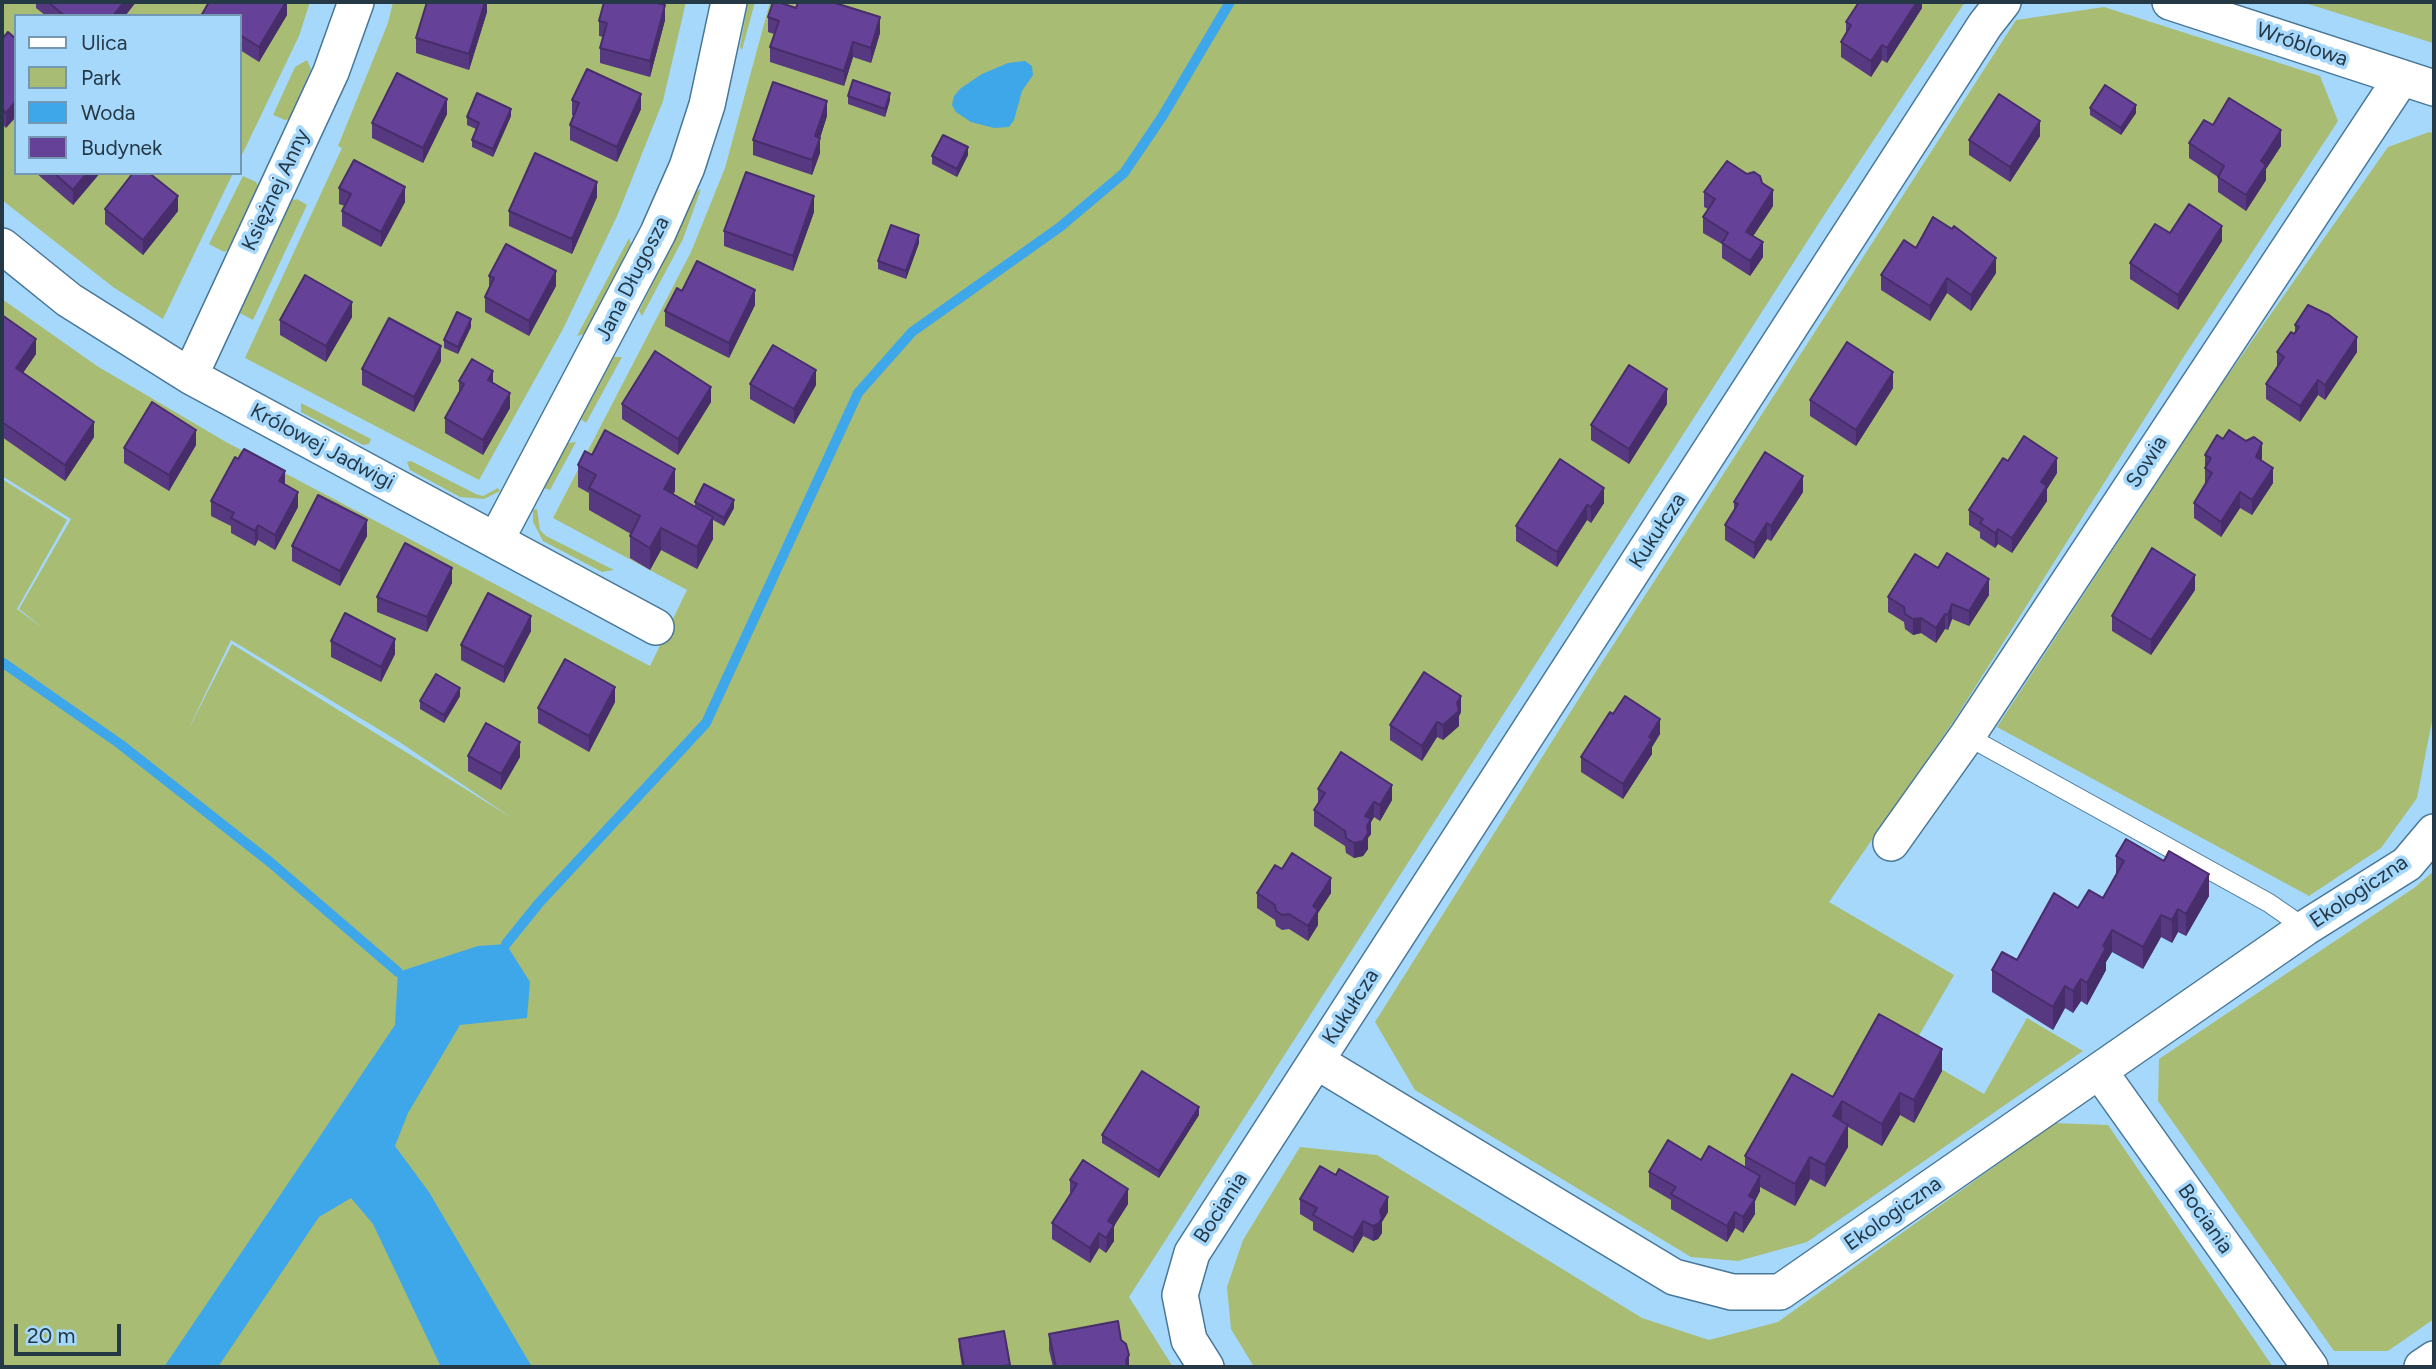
<!DOCTYPE html>
<html>
<head>
<meta charset="utf-8">
<style>
	body { margin:0 }
	#map { position:relative; width:2436px; height:1369px; overflow:hidden; background:#a6d8fc; font-family:Figtree,sans-serif }
	canvas { display:block }
	.frame { position:absolute; inset:0; border:4px solid #243846; pointer-events:none }
	.legend { position:absolute; left:14px; top:14px; width:228px; height:161px; box-sizing:border-box; background:#a6d8fc; border:2px solid #7298b3; margin:0; padding:9px 12px; list-style:none; font-size:21px; color:#243846 }
	.legend li { display:flex; align-items:center; gap:14px; height:35px }
	.legend b { width:35px; border:2px solid #7298b3 }
	.scale { position:absolute; left:14px; top:1324px; width:107px; height:32px; box-sizing:border-box; border:4px solid #243846; border-top:0; padding-left:9px; font-size:21px; line-height:24px; white-space:nowrap; color:#243846; -webkit-text-stroke:5px #a6d8fc; paint-order:stroke }
</style>
</head>
<body>
<div id="map">
<canvas width="2436" height="1369"></canvas>
<div class="frame"></div>
<ul class="legend">
<li><b style="height:9px;background:#fff"></b>Ulica</li>
<li><b style="height:19px;background:#a9bc73"></b>Park</li>
<li><b style="height:19px;background:#3ea7e9"></b>Woda</li>
<li><b style="height:19px;background:#654297"></b>Budynek</li>
</ul>
<div class="scale">20 m</div>
</div>
<script>
const g = document.querySelector('canvas').getContext('2d');
g.lineJoin = 'round';
function fillPath(path, color) {
  g.fillStyle = color;
  g.fill(path, 'evenodd');
}
function toPath(rows) {
  const path = new Path2D();
  for (const r of rows) {
    path.moveTo(r[0], r[1]);
    for (let i = 2; i < r.length; i += 2) path.lineTo(r[i], r[i + 1]);
  }
  return path;
}
function strokePath(path, color, width, dash) {
  g.strokeStyle = color;
  g.lineWidth = width;
  g.lineCap = dash ? 'butt' : 'round';
  g.setLineDash(dash || []);
  g.stroke(path);
}
function write(font, color, halo, rows, align = 'center') {
  g.font = font + ' Figtree,sans-serif';
  g.lineWidth = 7;
  g.setLineDash([]);
  g.textBaseline = 'middle';
  g.strokeStyle = halo;
  g.fillStyle = color;
  for (const [text, x, y, turn = 0] of rows) {
    g.save();
    g.translate(x, y);
    g.rotate((+turn || 0) * Math.PI / 180);
    g.textAlign = isNaN(turn) ? turn : align;
    if (halo) g.strokeText(text, 0, 0);
    g.fillText(text, 0, 0);
    g.restore();
  }
}
fillPath(toPath([
	[2,2,310,2,299,36,240,159,240,16,16,16,16,173,233,173,163,319,113,287,2,200],
	[393,2,686,2,663,101,618,214,563,329,479,480,245,358,342,148,338,146,388,23],
	[748,2,755,2,742,50,740,47],
	[770,2,1965,2,1828,209,1129,1297,1173,1367,2,1367,2,479,67,520,17,609,44,629,19,609,71,519,2,476,2,299,97,366,226,442,650,666,687,590,553,518,691,252,725,168],
	[231,640,398,741,512,818,232,644,187,732],
	[2302,2,2434,2,2434,44,2433,43],
	[2104,7,2320,76,2338,121,2181,361,1955,719,1829,902,1954,975,1910,1051,1984,1094,2027,1018,2083,1051,1807,1242,1738,1261,1691,1257,1415,1090,1375,1022,1597,670,2016,20],
	[307,60,311,69,290,119,285,120,273,115,295,67],
	[2429,132,2434,133,2434,711,2417,798,2381,848,2309,896,1997,727,2219,388,2388,147],
	[243,176,256,182,259,188,232,248,224,252,209,244],
	[701,189,683,239,642,316,639,311,676,237,694,193],
	[297,199,307,205,253,320,238,312,287,202],
	[629,238,631,244,584,334,577,336],
	[614,357,622,357,586,423,581,419],
	[301,403,371,439,369,444,363,445,301,412],
	[576,442,550,490,544,488,568,443],
	[411,461,476,494,483,496,498,488,500,491,484,499,460,497,410,470,407,462],
	[537,509,540,530,546,536,614,570,602,572,543,541,533,522,533,510],
	[2434,871,2434,1319,2388,1351,2334,1351,2158,1101,2159,1059,2414,888],
	[2055,1123,2108,1125,2273,1367,1254,1367,1231,1329,1227,1287,1243,1240,1300,1147,1377,1155,1642,1318,1709,1340,1778,1322]
]), '#a9bc73');
fillPath(toPath([
	[1025,61,1032,66,1033,75,1022,91,1014,120,1009,127,994,128,971,122,956,112,952,105,954,96,961,88,982,74,1008,63],
	[506,944,530,982,527,1018,460,1025,408,1113,395,1146,429,1192,532,1367,441,1367,373,1224,351,1198,319,1217,218,1367,164,1367,395,1025,398,972,478,946]
]), '#3ea7e9');
strokePath(toPath([
	[2,662,120,744,270,862,398,972],
	[506,944,539,903,706,723,858,393,912,332,1060,227,1124,173,1162,117,1230,2]
]), '#3ea7e9', 10);
const service = toPath([
	[1967,736,2269,903,2305,928]
]);
const minor = toPath([
	[2170,2,2434,88],
	[2,246,69,300,190,376,656,627],
	[190,376,331,72,356,2],
	[496,540,658,233,687,167,707,105,729,2],
	[1891,843,1967,736,2400,80],
	[1316,1061,1674,1277,1732,1292,1780,1292,2305,928,2407,864,2434,832],
	[2100,1072,2310,1367],
	[1206,1367,1189,1340,1180,1295,1192,1253,1985,25,2003,2],
	[2422,1367,2434,1359]
]);
strokePath(service, '#487797', 20);
strokePath(minor, '#487797', 38);
strokePath(service, '#fff', 18);
strokePath(minor, '#fff', 35);
fillPath(toPath([
	[36,2,136,2,125,16,46,16,36,8],
	[287,2,287,15,259,62,240,50,240,16],
	[487,2,487,12,469,70,416,53,416,38],
	[1922,2,1922,8,1887,63,1882,60,1871,77,1841,57,1841,42,1846,33,1846,22],
	[768,17,880,33,871,63,853,57,844,86,770,62,770,47,774,34,768,32],
	[665,20,650,77,600,63,600,48,603,37,599,36,599,21],
	[8,32,6,128,2,124,2,37,3,38],
	[848,96,890,100,885,117,848,104],
	[572,100,641,109,617,162,570,140,570,125,574,116,572,115],
	[2090,108,2136,113,2121,135,2090,115],
	[447,114,423,163,372,138,372,123],
	[511,116,493,157,472,147,472,140,476,129,467,125,467,117],
	[827,116,820,138,820,153,812,175,753,155,753,140],
	[2213,125,2281,146,2266,169,2266,180,2246,211,2218,192,2218,177,2189,158,2189,143],
	[2040,136,2010,182,1969,155,1969,140],
	[968,155,957,177,932,164,932,156],
	[36,173,100,173,73,205],
	[1747,174,1762,183,1773,206,1753,236,1763,257,1750,276,1722,258,1722,244,1703,233,1703,217,1708,209,1704,207,1704,192],
	[339,188,405,202,381,247,342,226,342,211,345,206,339,204],
	[597,197,572,254,509,226,509,211],
	[105,209,178,211,143,255,105,224],
	[814,212,793,271,724,246,724,231],
	[2170,233,2222,241,2178,310,2130,279,2130,263],
	[919,243,906,279,878,269,878,261],
	[1916,248,1996,273,1971,311,1947,293,1930,321,1881,290,1881,275],
	[489,276,556,286,529,336,485,312,485,297,489,288],
	[682,291,755,305,729,358,665,326,665,311],
	[2,315,36,354,23,373,94,437,65,481,2,437],
	[352,317,326,362,280,335,280,320],
	[2295,325,2357,352,2325,400,2318,395,2300,422,2266,399,2266,384,2277,367,2277,352,2295,332],
	[471,327,458,354,444,348,444,340],
	[441,361,414,412,362,385,362,369],
	[459,381,493,382,510,408,483,455,445,433,445,418,459,392],
	[750,384,816,385,794,424,750,399],
	[1893,388,1856,446,1810,416,1810,400],
	[711,402,678,455,622,419,622,404],
	[1667,404,1629,464,1591,440,1591,425],
	[2223,439,2262,458,2261,460,2273,483,2252,515,2240,508,2221,537,2194,518,2194,503,2206,484,2205,483,2205,455],
	[196,445,169,491,124,463,124,448],
	[592,455,675,491,673,494,695,507,695,502,734,508,724,526,713,520,713,539,697,569,661,550,650,570,630,558,630,536,631,534,589,510,589,493,578,487,578,465],
	[1560,459,1604,503,1591,523,1587,520,1557,567,1516,541,1516,526],
	[2057,473,2047,489,2047,501,2012,553,1998,544,1995,548,1980,538,1980,532,1969,525,1969,510],
	[285,484,298,507,275,550,258,540,255,546,231,533,231,526,211,516,211,501],
	[1803,492,1771,541,1767,539,1754,559,1725,540,1725,525,1734,510,1734,502],
	[367,536,340,586,292,561,292,546],
	[1938,568,1989,595,1969,626,1952,619,1948,630,1945,629,1936,643,1921,633,1913,635,1905,629,1904,622,1888,612,1888,597],
	[452,583,427,632,377,612,377,597],
	[2195,590,2151,655,2112,631,2112,616],
	[531,631,504,683,461,660,461,645],
	[331,641,395,654,381,682,331,657],
	[460,696,444,723,420,709,420,701],
	[615,702,589,752,538,723,538,708],
	[1461,712,1459,716,1459,726,1443,740,1437,737,1422,761,1390,740,1390,725],
	[1613,714,1660,734,1652,747,1652,754,1623,799,1581,772,1581,757],
	[468,756,520,757,501,790,468,771],
	[1318,789,1392,800,1380,821,1374,817,1371,822,1371,834,1368,838,1368,849,1363,856,1354,858,1346,853,1345,846,1314,826,1314,810,1318,804],
	[2116,856,2209,896,2186,936,2178,932,2172,943,2161,937,2143,969,2112,952,2106,962,2106,970,2087,1005,2081,1001,2073,1013,2065,1008,2053,1030,1992,992,1992,970,2017,960,2078,908,2103,898,2116,875],
	[1282,869,1331,893,1318,913,1318,925,1308,941,1289,929,1282,930,1276,926,1275,920,1257,908,1257,893],
	[1942,1071,1914,1123,1900,1115,1882,1146,1848,1127,1848,1147,1825,1187,1810,1179,1795,1206,1760,1187,1760,1191,1755,1201,1755,1214,1743,1233,1735,1228,1727,1242,1671,1209,1671,1200,1649,1187,1649,1172,1701,1160,1745,1167,1745,1156,1833,1097],
	[1199,1115,1159,1178,1102,1143,1102,1135],
	[1070,1180,1128,1204,1114,1226,1114,1241,1106,1253,1099,1248,1090,1263,1052,1239,1052,1223,1070,1195],
	[1300,1199,1388,1212,1382,1222,1382,1233,1378,1239,1373,1241,1363,1236,1353,1253,1313,1230,1313,1222,1300,1214],
	[1049,1334,1121,1340,1129,1367,1053,1367,1049,1350],
	[959,1339,1010,1365,1010,1367,962,1367,959,1347]
]), '#573982');
fillPath(toPath([
	[124,2,136,2,125,16,113,16],
	[286,2,287,2,287,15,259,62,259,47],
	[485,2,487,2,487,12,469,70,469,54],
	[1917,2,1922,2,1922,8,1887,63,1887,48],
	[665,5,665,20,650,77,650,61],
	[880,17,880,33,871,63,871,48],
	[853,42,853,57,844,86,844,71],
	[1882,45,1882,60,1871,77,1871,61],
	[890,93,890,100,885,117,885,109],
	[641,94,641,109,617,162,617,147],
	[447,99,447,114,423,163,423,148],
	[16,101,16,117,6,128,6,113],
	[827,101,827,116,820,138,820,153,812,175,812,160,815,136],
	[2136,105,2136,113,2121,135,2121,128],
	[511,109,511,116,493,157,493,149],
	[2040,121,2040,136,2010,182,2010,167],
	[2281,130,2281,146,2266,169,2266,180,2246,211,2246,195,2261,161],
	[968,147,968,155,957,177,957,169],
	[87,173,100,173,73,205,73,190],
	[597,182,597,197,572,254,572,239],
	[405,187,405,202,381,247,381,232],
	[1773,190,1773,206,1746,247,1746,232],
	[178,196,178,211,143,255,143,240],
	[814,196,814,212,793,271,793,256],
	[2222,226,2222,241,2178,310,2178,295],
	[919,235,919,243,906,279,906,271],
	[1763,242,1763,257,1750,276,1750,261],
	[1996,258,1996,273,1971,311,1971,295],
	[556,271,556,286,529,336,529,321],
	[1947,278,1947,293,1930,321,1930,306],
	[755,290,755,305,729,358,729,343],
	[352,302,352,317,326,362,326,346],
	[471,319,471,327,458,354,458,347],
	[2357,337,2357,352,2325,400,2325,385],
	[36,339,36,354,16,383,16,368],
	[441,346,441,361,414,412,414,397],
	[816,370,816,385,794,424,794,409],
	[493,371,493,386,488,380],
	[1893,372,1893,388,1856,446,1856,430],
	[2318,380,2318,395,2300,422,2300,406],
	[711,387,711,402,678,455,678,439],
	[1667,389,1667,404,1629,464,1629,449],
	[510,393,510,408,483,455,483,440],
	[94,422,94,437,65,481,65,465],
	[196,430,196,445,169,491,169,475],
	[2262,443,2262,458,2256,473,2256,457],
	[2057,458,2057,473,2047,489,2047,501,2012,553,2012,538,2041,482],
	[2273,468,2273,483,2252,515,2252,500],
	[675,469,675,491,664,511,664,489],
	[285,471,285,487,279,481],
	[1803,476,1803,492,1771,541,1771,526],
	[1604,488,1604,503,1591,523,1591,507],
	[298,492,298,507,275,550,275,535],
	[2240,492,2240,508,2221,537,2221,522],
	[734,500,734,508,724,526,724,518],
	[1587,505,1587,520,1557,567,1557,552],
	[713,517,713,539,697,569,697,547],
	[367,520,367,536,340,586,340,571],
	[1767,523,1767,539,1754,559,1754,543],
	[258,525,258,540,255,546,255,531],
	[661,528,661,550,650,570,650,548],
	[1998,529,1998,544,1995,548,1995,533],
	[452,568,452,583,427,632,427,617],
	[2195,575,2195,590,2151,655,2151,640],
	[1989,579,1989,595,1969,626,1969,611],
	[1952,604,1952,619,1948,630,1948,615],
	[1945,614,1945,629,1936,643,1936,628],
	[531,616,531,631,504,683,504,667],
	[1921,618,1921,633,1913,635,1913,619],
	[395,639,395,654,381,682,381,667],
	[615,687,615,702,589,752,589,736],
	[460,688,460,696,444,723,444,715],
	[1461,696,1461,712,1459,716,1459,726,1443,740,1443,725],
	[1660,719,1660,734,1652,747,1652,754,1623,799,1623,784],
	[1437,722,1437,737,1422,761,1422,746],
	[520,742,520,757,501,790,501,774],
	[1392,785,1392,800,1380,821,1380,805],
	[1374,802,1374,817,1371,822,1371,834,1368,838,1368,849,1363,856,1354,858,1354,843,1365,816],
	[2209,874,2209,896,2186,936,2186,914],
	[1331,878,1331,893,1318,913,1318,925,1308,941,1308,926,1313,906],
	[2178,909,2178,932,2172,943,2172,920],
	[2161,915,2161,937,2143,969,2143,947],
	[2112,930,2112,952,2106,962,2106,970,2087,1005,2087,983,2103,946],
	[2081,979,2081,1001,2073,1013,2073,991],
	[2065,986,2065,1008,2053,1030,2053,1007],
	[1942,1049,1942,1071,1914,1123,1914,1100],
	[1900,1093,1900,1115,1882,1146,1882,1124],
	[1842,1101,1842,1124,1833,1116],
	[1199,1107,1199,1115,1159,1178,1159,1171],
	[1848,1125,1848,1147,1825,1187,1825,1165],
	[1810,1157,1810,1179,1795,1206,1795,1184],
	[1760,1176,1760,1191,1755,1201,1755,1214,1743,1233,1743,1217,1749,1196],
	[1128,1189,1128,1204,1114,1226,1114,1241,1106,1253,1108,1221],
	[1388,1197,1388,1212,1382,1222,1382,1233,1378,1239,1373,1241,1373,1226],
	[1735,1212,1735,1228,1727,1242,1727,1226],
	[1363,1221,1363,1236,1353,1253,1353,1238],
	[1099,1233,1099,1248,1090,1263,1090,1248],
	[1129,1355,1129,1367,1126,1367,1126,1360]
]), '#472e6a');
const building = toPath([
	[48,2,124,2,113,16,65,16,48,2],
	[209,2,286,2,259,47,240,35,240,16,201,16,209,2],
	[427,2,485,2,469,54,416,38,427,2],
	[604,2,653,2,665,5,650,61,600,48,607,23,599,21,604,2],
	[773,2,778,2,796,8,798,2,832,2,880,17,871,48,853,42,844,71,770,47,779,21,768,17,773,2],
	[1859,2,1917,2,1887,48,1882,45,1871,61,1841,42,1851,25,1846,22,1859,2],
	[8,32,16,39,16,101,6,113,2,109,2,37,3,38,8,32],
	[587,69,641,94,617,147,570,125,579,103,572,100,587,69],
	[397,73,447,99,423,148,372,123,397,73],
	[853,80,890,93,885,109,848,96,853,80],
	[773,82,827,101,815,136,820,138,812,160,753,140,773,82],
	[2105,85,2136,105,2121,128,2090,108,2105,85],
	[477,93,511,109,493,149,472,140,479,123,467,117,477,93],
	[1999,94,2040,121,2010,167,1969,140,1999,94],
	[2229,98,2281,130,2261,161,2266,165,2246,195,2218,177,2224,166,2189,143,2204,120,2213,125,2229,98],
	[943,135,968,147,957,169,932,156,943,135],
	[535,153,597,182,572,239,509,211,535,153],
	[354,160,405,187,381,232,342,211,351,194,339,188,354,160],
	[1727,161,1747,174,1754,172,1760,176,1762,183,1773,190,1746,232,1763,242,1750,261,1722,243,1728,233,1703,217,1715,199,1704,192,1727,161],
	[746,172,814,196,793,256,724,231,746,172],
	[54,173,87,173,73,190,54,173],
	[133,173,149,173,178,196,143,240,105,209,133,173],
	[2189,204,2222,226,2178,295,2130,263,2155,224,2170,233,2189,204],
	[1933,217,1952,229,1954,226,1996,258,1971,295,1947,278,1930,306,1881,275,1904,240,1916,248,1933,217],
	[891,225,919,235,906,271,878,261,891,225],
	[506,244,556,271,529,321,485,297,494,278,489,276,506,244],
	[697,261,755,290,729,343,665,311,677,288,682,291,697,261],
	[305,275,352,302,326,346,280,320,305,275],
	[2308,305,2329,315,2357,337,2325,385,2318,380,2300,406,2266,384,2284,357,2277,352,2291,332,2294,334,2299,327,2295,325,2308,305],
	[457,312,471,319,458,347,444,340,457,312],
	[2,315,36,339,16,368,94,422,65,465,2,422,2,315],
	[389,318,441,346,414,397,362,369,389,318],
	[1847,342,1893,372,1856,430,1810,400,1847,342],
	[773,345,816,370,794,409,750,384,773,345],
	[655,351,711,387,678,439,622,404,655,351],
	[472,359,493,371,488,380,510,393,483,440,445,418,464,384,459,381,472,359],
	[1629,365,1667,389,1629,449,1591,425,1629,365],
	[152,402,196,430,169,475,124,448,152,402],
	[605,430,675,469,664,489,713,517,697,547,661,528,650,548,630,536,640,516,589,488,596,475,578,465,585,451,592,455,605,430],
	[2229,430,2246,441,2254,437,2262,443,2256,457,2273,468,2252,500,2240,492,2221,522,2194,503,2212,473,2205,468,2211,458,2205,455,2217,435,2223,439,2229,430],
	[2024,436,2057,458,2041,482,2047,486,2012,538,1998,529,1995,533,1980,523,1983,519,1969,510,2003,458,2008,461,2024,436],
	[244,449,285,471,279,481,298,492,275,535,258,525,255,531,231,518,234,513,211,501,235,457,238,459,244,449],
	[1765,452,1803,476,1771,526,1767,523,1754,543,1725,525,1738,504,1734,502,1765,452],
	[1560,459,1604,488,1591,507,1587,505,1557,552,1516,526,1560,459],
	[704,484,734,500,724,518,695,502,704,484],
	[318,495,367,520,340,571,292,546,318,495],
	[405,543,452,568,427,617,377,597,405,543],
	[2152,548,2195,575,2151,640,2112,616,2152,548],
	[1947,553,1989,579,1969,611,1952,604,1948,615,1945,614,1936,628,1921,618,1913,619,1905,614,1904,607,1888,597,1915,554,1938,568,1947,553],
	[488,593,531,616,504,667,461,645,488,593],
	[345,613,395,639,381,667,331,641,345,613],
	[565,659,615,687,589,736,538,708,565,659],
	[1424,672,1461,696,1457,703,1459,711,1443,725,1437,722,1422,746,1390,725,1424,672],
	[436,674,460,688,444,715,420,701,436,674],
	[1625,696,1660,719,1649,737,1652,739,1623,784,1581,757,1610,712,1613,714,1625,696],
	[486,723,520,742,501,774,468,756,486,723],
	[1341,752,1392,785,1380,805,1374,802,1365,816,1371,819,1367,826,1368,833,1363,841,1354,843,1346,838,1345,831,1314,810,1325,793,1318,789,1341,752],
	[2126,839,2164,861,2169,851,2209,874,2186,914,2178,909,2172,920,2161,915,2143,947,2112,930,2103,946,2106,948,2087,983,2081,979,2073,991,2065,986,2053,1007,1992,970,2002,952,2017,960,2054,893,2078,908,2089,890,2103,898,2124,861,2116,856,2126,839],
	[1292,853,1331,878,1313,906,1318,910,1308,926,1289,914,1282,915,1276,911,1275,905,1257,893,1275,865,1282,869,1292,853],
	[1879,1014,1942,1049,1914,1100,1900,1093,1882,1124,1842,1101,1833,1116,1848,1125,1825,1165,1810,1157,1795,1184,1745,1156,1792,1074,1833,1097,1879,1014],
	[1142,1071,1199,1107,1159,1171,1102,1135,1142,1071],
	[1668,1140,1701,1160,1709,1146,1760,1176,1749,1196,1755,1199,1743,1217,1735,1212,1727,1226,1671,1194,1676,1187,1649,1172,1668,1140],
	[1083,1160,1128,1189,1108,1221,1114,1225,1106,1238,1099,1233,1090,1248,1052,1223,1077,1184,1070,1180,1083,1160],
	[1320,1166,1336,1175,1339,1169,1388,1197,1380,1211,1382,1218,1378,1224,1373,1226,1363,1221,1353,1238,1313,1215,1317,1208,1300,1199,1320,1166],
	[1118,1321,1121,1340,1126,1344,1129,1355,1126,1360,1127,1367,1056,1367,1049,1334,1118,1321],
	[1004,1331,1010,1365,998,1367,964,1367,959,1339,1004,1331]
]);
fillPath(building, '#654297');
strokePath(building, '#472e6a', 2);
write('21px', '#243846', '#a6d8fc', [
	["Wróblowa",2302,45,19],
	["Księżnej Anny",276,190,-65],
	["Jana Długosza",633,279,-63],
	["Królowej Jadwigi",322,447,28],
	["Sowia",2147,462,-57],
	["Kukułcza",1658,531,-57],
	["Ekologiczna",2359,892,-34],
	["Kukułcza",1351,1007,-57],
	["Bociania",1221,1208,-57],
	["Ekologiczna",1893,1214,-35],
	["Bociania",2205,1219,55]
]);
</script>
</body>
</html>
